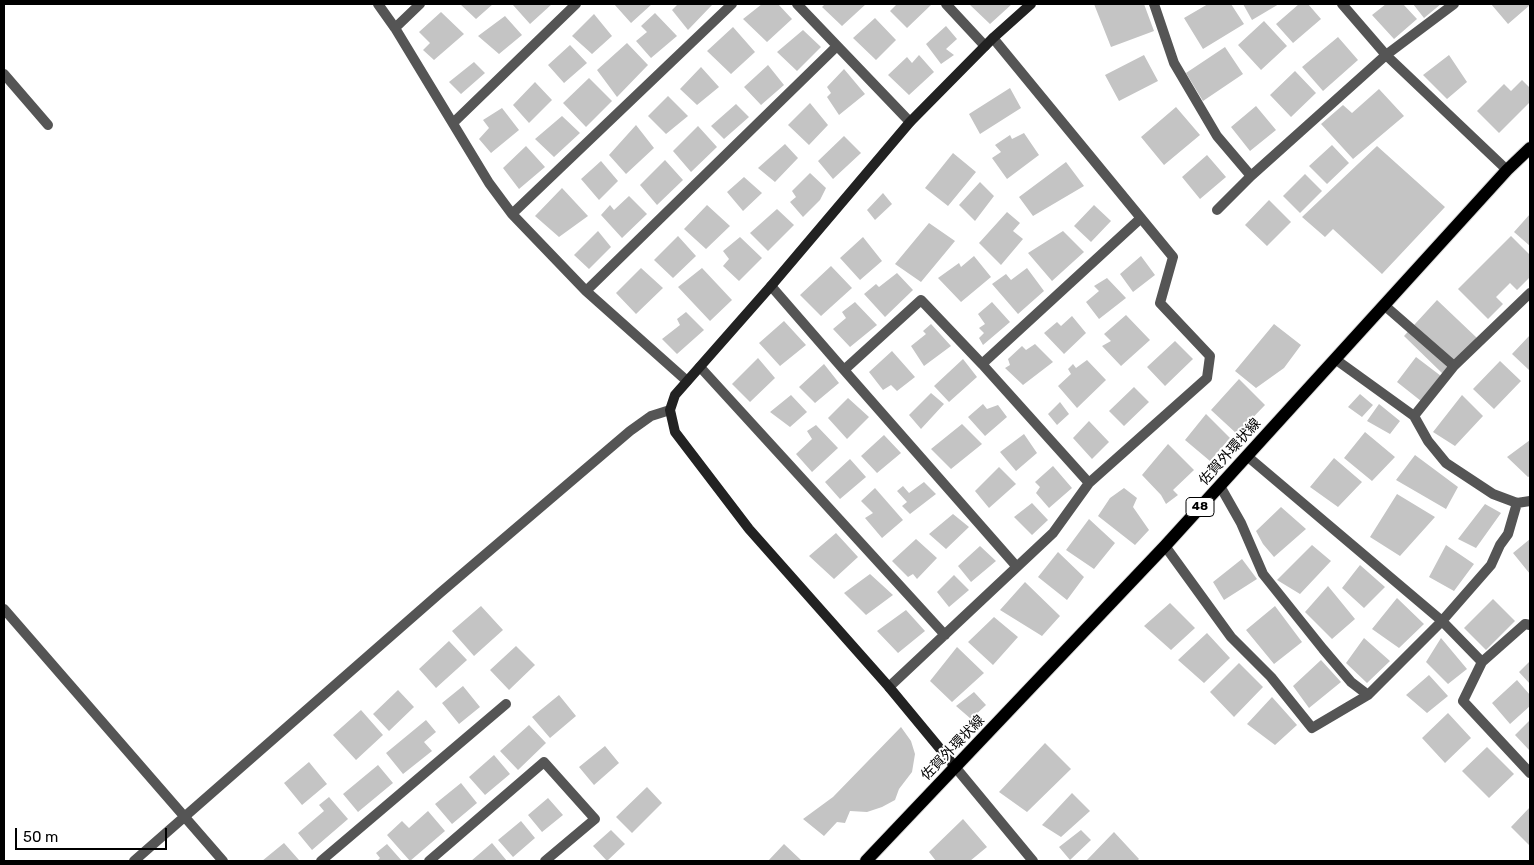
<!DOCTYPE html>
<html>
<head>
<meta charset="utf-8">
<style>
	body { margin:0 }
	#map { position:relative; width:1534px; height:865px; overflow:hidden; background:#fff; font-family:Rubik,sans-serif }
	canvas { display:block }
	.frame { position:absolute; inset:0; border:5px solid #000; pointer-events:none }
	.scale { position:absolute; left:15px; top:828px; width:152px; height:22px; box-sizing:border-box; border:2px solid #000; border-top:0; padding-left:6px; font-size:15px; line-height:18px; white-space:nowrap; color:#000; -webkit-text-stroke:4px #fff; paint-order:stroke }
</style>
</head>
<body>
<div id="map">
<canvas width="1534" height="865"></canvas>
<div class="frame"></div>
<div class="scale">50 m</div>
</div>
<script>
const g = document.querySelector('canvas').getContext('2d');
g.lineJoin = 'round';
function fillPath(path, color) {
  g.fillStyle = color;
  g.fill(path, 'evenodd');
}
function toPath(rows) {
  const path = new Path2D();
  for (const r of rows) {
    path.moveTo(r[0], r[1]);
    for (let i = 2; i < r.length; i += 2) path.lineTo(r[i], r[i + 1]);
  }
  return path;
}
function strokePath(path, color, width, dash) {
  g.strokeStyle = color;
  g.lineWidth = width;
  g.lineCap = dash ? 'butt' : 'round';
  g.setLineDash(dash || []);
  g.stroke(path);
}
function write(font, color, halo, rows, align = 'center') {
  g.font = font + ' Rubik,"Noto Sans JP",sans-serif';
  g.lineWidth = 4;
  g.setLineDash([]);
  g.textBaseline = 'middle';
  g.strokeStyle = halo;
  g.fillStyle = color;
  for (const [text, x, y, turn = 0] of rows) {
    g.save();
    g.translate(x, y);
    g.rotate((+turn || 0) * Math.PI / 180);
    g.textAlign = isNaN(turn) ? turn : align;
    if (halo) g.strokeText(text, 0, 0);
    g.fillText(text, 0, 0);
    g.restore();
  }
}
fillPath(toPath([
	[460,4,493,4,476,19],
	[515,4,552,4,530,24,513,5],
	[614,4,652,4,631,23],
	[678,4,710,4,712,5,688,30,672,10],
	[762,4,778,4,792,19,767,42,743,19],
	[825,4,866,4,842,26,822,7],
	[897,4,930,4,931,5,907,28,890,11],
	[969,4,1012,4,990,24],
	[1094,4,1144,4,1154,31,1111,47],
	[1208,4,1231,4,1244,24,1203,49,1184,18],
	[1243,4,1279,4,1252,20],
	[1299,4,1308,4,1321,19,1293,43,1276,24],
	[1386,4,1403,4,1417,19,1394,39,1372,15],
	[1413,4,1441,4,1424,18],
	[1491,4,1530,4,1530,5,1508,24],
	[441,12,464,34,434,60,423,50,430,43,419,32],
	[655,13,677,36,651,58,636,41,647,32,641,26],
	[594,14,612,36,592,54,572,36],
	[505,16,522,35,499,54,478,36],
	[875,18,896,40,876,60,853,38],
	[1264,21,1287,46,1261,70,1238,45],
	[946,26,957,39,946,49,954,55,941,64,926,44],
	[733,27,755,52,731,74,707,51],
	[803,30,821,47,797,71,777,52],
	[1338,37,1358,60,1323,91,1302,67],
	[627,43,648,65,617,97,597,70],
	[570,45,587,63,564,83,548,65],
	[1225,47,1243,74,1203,101,1186,73],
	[919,55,934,72,909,95,888,75,907,57,912,63],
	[1144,55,1158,81,1119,101,1105,75],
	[1449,55,1467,82,1447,99,1423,75],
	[474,62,485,73,461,94,449,82],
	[768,65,784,85,761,105,744,87],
	[701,67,719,87,697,105,680,89],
	[844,69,865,94,839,115,827,97,831,93,827,87],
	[1295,71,1316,93,1291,117,1270,95],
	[589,78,612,101,586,127,563,103],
	[1522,80,1530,88,1530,102,1499,133,1477,111,1504,84,1511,91],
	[535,82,552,100,529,123,513,105],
	[1010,88,1021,108,980,134,969,114],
	[1379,89,1404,116,1353,159,1321,124,1343,105,1352,113],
	[668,96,688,116,666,134,648,116],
	[810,103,828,125,809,145,788,125],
	[736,104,749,117,724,139,711,126],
	[1256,106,1276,130,1250,151,1231,127],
	[1176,107,1200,135,1164,165,1141,137],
	[502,108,519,130,491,153,479,139,489,128,483,120],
	[562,116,580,133,554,157,535,139],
	[636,125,654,148,626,174,609,155],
	[698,126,717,147,691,172,673,151],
	[1024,133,1039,155,1007,179,992,158,1001,152,995,145,1010,135,1012,139],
	[844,136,861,153,833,179,818,161],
	[785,144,798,158,775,182,758,168],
	[1332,145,1349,163,1327,184,1309,166],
	[526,146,545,167,519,189,503,168],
	[1377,146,1445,207,1382,274,1333,229,1325,237,1302,217],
	[953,153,976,172,948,206,925,188],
	[1207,155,1226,177,1200,199,1182,177],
	[665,160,683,180,657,205,640,185],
	[601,161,618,181,599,200,581,179],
	[1066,162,1084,186,1033,216,1019,197],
	[810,173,826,188,820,200,803,217,790,202,796,197,792,191],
	[1305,174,1322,191,1300,213,1283,196],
	[744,177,762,193,743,211,727,192],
	[980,182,994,196,975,221,959,205],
	[562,188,588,216,559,237,535,216],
	[883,193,892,204,875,220,867,210],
	[629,196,647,214,622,238,601,215,610,205,614,210],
	[1269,200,1291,222,1267,246,1245,225],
	[707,205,730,226,706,249,684,229],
	[1094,205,1111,221,1091,242,1074,226],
	[777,209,794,225,768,251,750,233],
	[1007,212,1020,223,1013,231,1023,239,1001,265,979,243],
	[1530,214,1530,246,1514,232],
	[929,223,955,241,921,282,895,264],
	[598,231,611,247,589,269,574,255],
	[1063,231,1084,252,1052,281,1028,253],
	[678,236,696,256,673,278,654,260],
	[1511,236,1530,255,1530,277,1517,290,1510,283,1496,297,1503,304,1488,319,1458,289],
	[740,237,762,258,739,281,723,266,729,259,723,251],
	[863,237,882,261,860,280,840,258],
	[974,256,991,277,961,302,938,278,959,263,961,267],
	[1141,256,1155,275,1133,292,1120,274],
	[831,266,852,288,821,316,800,295],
	[641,268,663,288,636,314,616,293],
	[702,268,732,300,710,321,678,287],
	[1027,268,1044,291,1018,314,992,284,1006,274,1011,280],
	[897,273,913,290,885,317,864,294,876,284,879,287],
	[1107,278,1126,298,1099,319,1086,302,1099,291,1094,286],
	[1437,300,1477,338,1443,374,1404,336],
	[855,302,877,325,850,347,833,329,846,318,842,312],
	[992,302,1010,322,983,345,979,338,984,333,979,328,985,324,978,314],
	[686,312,704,330,677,354,662,339,680,325,677,319],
	[1126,315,1150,340,1121,366,1102,346,1111,341,1104,334],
	[1072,316,1086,333,1064,354,1044,333,1057,322,1061,326],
	[784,321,806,345,780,366,759,343],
	[931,324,951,346,924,366,911,346,926,334,923,331],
	[1274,324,1301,345,1284,368,1256,388,1235,371],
	[1530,335,1530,369,1529,370,1512,354],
	[1175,341,1193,359,1165,386,1147,367],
	[1035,344,1053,362,1023,385,1005,368,1010,365,1008,359,1022,346,1026,350],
	[892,351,915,377,897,391,891,385,883,390,869,372],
	[1416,357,1441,376,1421,401,1397,382],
	[758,358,775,378,750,402,732,384],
	[963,359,977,377,949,402,934,386],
	[1087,360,1106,380,1077,408,1058,386,1071,374,1068,369,1073,364,1076,368],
	[1500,361,1521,381,1494,409,1473,389],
	[824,364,839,383,815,403,799,387],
	[1239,379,1265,405,1237,434,1211,410],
	[1134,387,1149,402,1124,426,1109,411],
	[931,393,944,404,921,429,909,415],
	[1360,394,1373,405,1362,417,1348,407],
	[791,395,807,412,790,427,770,412],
	[1462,395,1483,416,1455,446,1433,432],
	[848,398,869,417,847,439,828,418],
	[1060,402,1069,414,1057,425,1048,414],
	[983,404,987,409,998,405,1007,417,985,436,968,417],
	[1379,404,1400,421,1390,434,1367,421],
	[1206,414,1230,438,1210,461,1185,440],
	[1089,421,1109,442,1092,459,1073,438],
	[962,424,982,444,951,469,931,449],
	[816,425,838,448,812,472,796,454,812,439,807,431],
	[1365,432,1395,457,1372,481,1344,458],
	[1024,434,1037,453,1016,471,1000,452],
	[884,435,901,453,877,473,861,456],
	[1530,440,1530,476,1528,477,1507,457],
	[1168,444,1194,470,1173,490,1178,495,1166,504,1161,495,1142,475],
	[1415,455,1458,487,1446,509,1396,480],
	[1334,458,1362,482,1338,507,1310,487],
	[850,459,866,477,840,499,825,482],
	[1053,466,1072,488,1049,508,1036,493,1040,487,1035,482],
	[999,467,1016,484,989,508,975,491],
	[924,482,936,494,910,514,902,506,907,502,897,491,903,486,909,493],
	[875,488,903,520,882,538,865,518,873,513,861,501],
	[1124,488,1137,498,1133,507,1149,530,1135,545,1098,516,1110,498],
	[1397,494,1435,517,1400,556,1370,537],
	[1032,503,1048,520,1032,535,1014,517],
	[1485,504,1501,513,1476,548,1458,539],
	[1281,507,1306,529,1274,557,1263,544,1256,531],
	[953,514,969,527,946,549,929,534],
	[1089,519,1115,543,1094,569,1066,550],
	[836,533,858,557,834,579,809,556],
	[916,539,937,558,917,579,913,574,908,577,892,561],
	[1530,539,1530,574,1513,553],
	[1312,545,1331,561,1300,594,1277,580],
	[1446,545,1474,564,1454,591,1429,577],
	[980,546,996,561,971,582,958,566],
	[1058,552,1084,577,1067,600,1038,577],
	[1242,559,1257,579,1224,600,1213,582],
	[1360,565,1385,587,1364,608,1342,588],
	[870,574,893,595,866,615,844,593],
	[954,575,969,590,949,607,937,592],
	[1025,582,1060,616,1042,636,1000,610],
	[1328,586,1355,619,1332,639,1305,612],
	[1397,598,1424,624,1399,648,1372,629],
	[1493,599,1515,621,1486,650,1464,628],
	[1170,603,1195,628,1171,650,1144,626],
	[481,606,503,630,474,656,452,631],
	[1275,606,1302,642,1274,664,1246,630],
	[906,610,925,631,898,653,877,631],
	[994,617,1018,637,993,665,968,642],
	[1207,633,1230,658,1204,683,1178,660],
	[1364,638,1390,661,1367,683,1346,663],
	[1441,638,1467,669,1448,684,1426,662],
	[449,641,467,660,436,688,419,669],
	[516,646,535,665,509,690,490,670],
	[957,647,984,673,952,702,930,681],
	[1321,660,1341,682,1309,708,1293,686],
	[1530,661,1530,684,1519,672],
	[1239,663,1263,687,1234,717,1210,692],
	[1429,675,1448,696,1427,713,1406,695],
	[1517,680,1530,695,1530,706,1510,724,1492,703],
	[463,686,480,707,459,724,442,703],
	[398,690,414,707,389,731,373,714],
	[974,692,986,705,971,719,956,706],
	[559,695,576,716,550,738,532,717],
	[1272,697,1297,725,1275,745,1247,724],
	[361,710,383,735,356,760,333,735],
	[1448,713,1471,738,1445,763,1422,738],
	[426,720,436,732,424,742,432,751,403,774,386,753],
	[1530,720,1530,751,1515,735],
	[529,725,546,743,518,770,500,751],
	[901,727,911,741,915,754,912,772,899,789,895,800,882,807,867,812,850,811,845,823,837,822,824,836,803,819,833,797],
	[1045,743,1071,769,1027,812,999,792],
	[605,746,619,763,594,785,579,767],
	[1487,747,1514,774,1489,798,1462,771],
	[494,755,510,774,485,795,469,777],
	[309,762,327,784,302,805,284,783],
	[378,765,393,783,358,812,343,794],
	[461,783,477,803,452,824,435,804],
	[647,787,662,803,632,833,616,817],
	[1072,793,1090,811,1061,837,1042,825],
	[329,797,348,819,312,850,298,833,324,811,319,805],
	[548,798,563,815,542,832,528,815],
	[1530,807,1530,846,1511,827],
	[428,811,445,831,410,861,387,835,402,821,409,828],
	[963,819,987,847,970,861,936,861,929,852],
	[521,821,535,838,513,857,498,840],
	[611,830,625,844,607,861,593,846],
	[1081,830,1091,840,1070,860,1059,847],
	[1114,832,1139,859,1137,861,1086,861],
	[284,843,299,860,298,861,262,861],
	[492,843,507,861,471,861],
	[387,844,402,861,377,861,380,858,376,853],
	[784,844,802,861,768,861]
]), '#c4c4c4');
const primary = toPath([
	[866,861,1165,546,1507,170,1530,148]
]);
strokePath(primary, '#dbdbdb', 14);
strokePath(toPath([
	[378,4,395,28,489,183,512,214,586,291,687,381],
	[797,4,910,122],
	[946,4,985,46],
	[1154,4,1174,63,1217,136,1251,176],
	[1454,4,1386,55,1507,170],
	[395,28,420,4],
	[4,74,48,125],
	[453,123,576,4],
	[1217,210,1251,176,1386,55,1342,4],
	[512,214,732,4],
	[771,286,844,370,921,300,982,364,1089,483],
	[586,291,837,46],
	[1384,305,1454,366,1414,416],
	[1335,359,1414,416,1428,441,1446,463,1493,494,1517,503,1530,501],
	[982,364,1141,218],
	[1454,366,1530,293],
	[700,367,945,635],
	[844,370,1017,567],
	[1247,456,1442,621,1482,662,1463,701,1530,773],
	[1220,486,1241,523,1263,574,1323,649,1351,682,1368,695],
	[1165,546,1231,637,1271,677,1312,728,1368,695,1442,621,1491,565,1500,545,1508,534,1517,503],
	[4,609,223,861],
	[1482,662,1525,624,1530,625],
	[889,687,1053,533,1089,483,1207,378,1210,356,1160,303,1173,257,993,38],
	[956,768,1033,861],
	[134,861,440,593,630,431,651,416,670,410],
	[321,861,506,704],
	[429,861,544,762,595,819,545,861]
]), '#555', 10);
strokePath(toPath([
	[956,768,889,687,749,529,675,432,670,410,675,395,771,286,910,122,993,38,1031,4]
]), '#222', 10);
strokePath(primary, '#000', 12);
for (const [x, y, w] of [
	[1200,507,28]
]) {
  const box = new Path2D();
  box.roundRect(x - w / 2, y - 9.5, w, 19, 4);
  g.fillStyle = '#fff';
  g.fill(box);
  strokePath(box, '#000', 1);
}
write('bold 12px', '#000', null, [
	["48",1200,507]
]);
write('14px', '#000', '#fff', [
	["佐賀外環状線",1230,452,-48],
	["佐賀外環状線",953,748,-46]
]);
</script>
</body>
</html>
